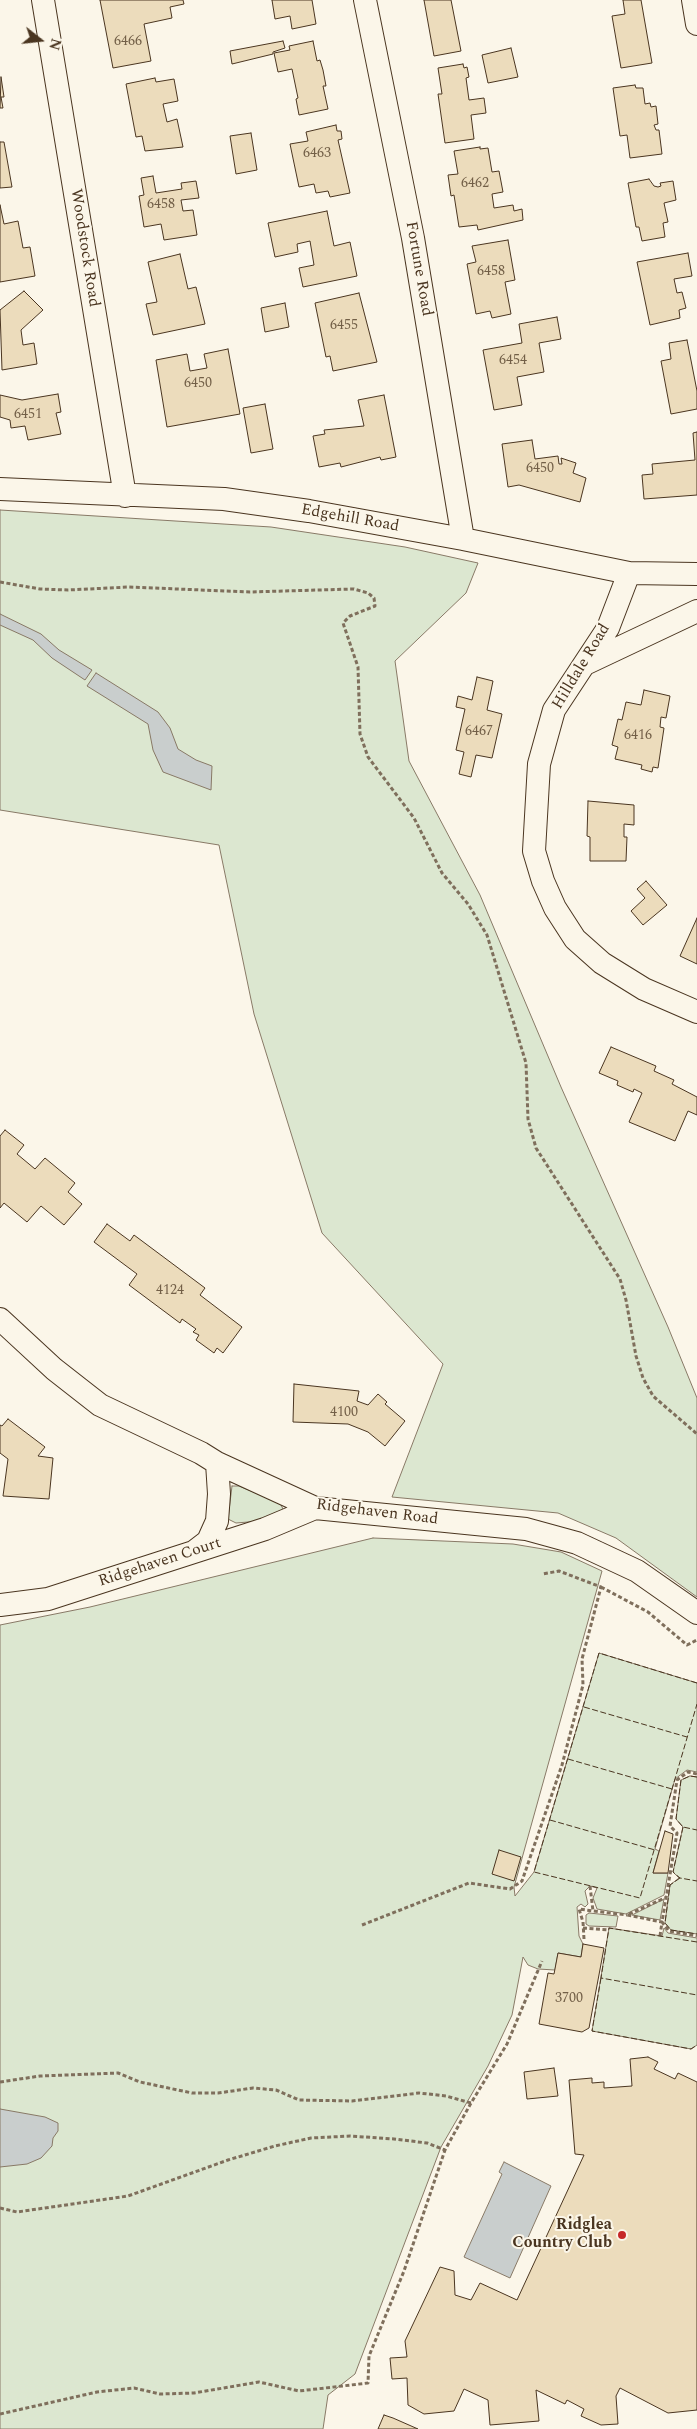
<!DOCTYPE html>
<html>
<head>
<meta charset="utf-8">
<style>
	body { margin:0 }
	#map { position:relative; width:697px; height:2429px; overflow:hidden; background:#fbf6e9; font-family:Spectral,serif }
	canvas { display:block }
	.north { position:absolute; left:15px; top:15px; width:50px; height:50px; -webkit-text-stroke:4px #fbf6e9; paint-order:stroke; rotate:106deg; font-size:14px; font-weight:700; line-height:20px; text-align:center; color:#4a3520 }
	.north::after { content:''; display:block; margin:auto; width:18px; height:22px; background:#4a3520; clip-path:polygon(50% 0,100% 100%,50% 72%,0 100%) }
</style>
</head>
<body>
<div id="map">
<canvas width="697" height="2429"></canvas>
<div class="north">N</div>
</div>
<script>
const g = document.querySelector('canvas').getContext('2d');
g.lineJoin = 'round';
function fillPath(path, color) {
  g.fillStyle = color;
  g.fill(path, 'evenodd');
}
function toPath(rows) {
  const path = new Path2D();
  for (const r of rows) {
    path.moveTo(r[0], r[1]);
    for (let i = 2; i < r.length; i += 2) path.lineTo(r[i], r[i + 1]);
  }
  return path;
}
function strokePath(path, color, width, dash) {
  g.strokeStyle = color;
  g.lineWidth = width;
  g.lineCap = dash ? 'butt' : 'round';
  g.setLineDash(dash || []);
  g.stroke(path);
}
function write(font, color, halo, rows, align = 'center') {
  g.font = font + ' Spectral,serif';
  g.lineWidth = 4;
  g.setLineDash([]);
  g.textBaseline = 'middle';
  g.strokeStyle = halo;
  g.fillStyle = color;
  for (const [text, x, y, turn = 0] of rows) {
    g.save();
    g.translate(x, y);
    g.rotate((+turn || 0) * Math.PI / 180);
    g.textAlign = isNaN(turn) ? turn : align;
    if (halo) g.strokeText(text, 0, 0);
    g.fillText(text, 0, 0);
    g.restore();
  }
}
const green = toPath([
	[0,510,271,527,405,547,478,563,466,593,395,661,409,761,480,895,561,1087,668,1327,697,1398,697,1597,616,1538,558,1513,392,1497,443,1364,322,1233,254,1014,219,845,0,810,0,510],
	[232,1486,239,1486,280,1503,284,1511,260,1521,236,1523,228,1519,232,1486],
	[373,1538,513,1544,561,1552,602,1571,514,1887,515,1896,534,1872,599,1653,697,1683,697,1772,687,1770,675,1779,655,1849,659,1851,653,1873,668,1873,664,1895,626,1914,597,1909,593,1898,597,1888,590,1886,585,1891,588,1904,585,1907,581,1904,577,1907,579,1936,583,1944,581,1957,558,1953,555,1970,538,1969,528,1965,523,1957,512,2015,488,2066,441,2147,355,2374,328,2395,323,2429,0,2429,0,1625,90,1607,373,1538],
	[690,1776,697,1777,697,1934,671,1930,665,1923,670,1885,679,1878,673,1872,683,1827,676,1819,681,1780,690,1776],
	[664,1899,660,1920,632,1915,664,1899],
	[589,1913,618,1916,616,1927,589,1926,586,1924,586,1915,589,1913],
	[609,1928,662,1936,664,1928,668,1933,697,1938,697,2045,691,2049,592,2031,609,1928]
]);
fillPath(green, '#dce7d0');
strokePath(green, '#887966', 1);
const water = toPath([
	[0,614,41,634,59,650,92,670,85,680,52,658,33,640,0,625,0,614],
	[96,673,158,712,170,728,178,749,196,760,212,766,211,790,163,772,153,750,148,724,87,686,96,673],
	[0,2109,45,2117,58,2123,58,2131,53,2138,52,2146,41,2158,27,2164,0,2167,0,2109],
	[504,2162,551,2186,510,2278,464,2257,502,2174,499,2172,504,2162]
]);
fillPath(water, '#c9cecd');
strokePath(water, '#887966', 1);
const building = toPath([
	[100,0,183,0,184,4,170,7,172,18,144,24,151,61,113,68,100,0],
	[272,0,312,0,316,24,292,29,290,16,275,19,272,0],
	[424,0,451,0,461,51,434,56,424,0],
	[623,0,641,0,652,63,621,68,612,16,625,14,623,0],
	[283,41,285,48,273,52,273,54,232,64,230,51,283,41],
	[313,41,317,61,320,60,323,70,326,86,323,86,328,109,299,115,296,99,298,98,292,69,278,72,274,53,290,50,289,46,313,41],
	[511,48,518,77,488,83,482,55,511,48],
	[463,64,464,68,467,67,469,77,466,78,469,100,484,98,486,113,471,115,474,139,445,143,438,94,442,94,438,68,463,64],
	[1,77,4,97,1,97,3,108,0,108,1,77],
	[155,78,156,82,174,79,178,101,163,104,167,122,177,119,183,147,145,151,142,136,136,137,126,84,155,78],
	[635,85,636,88,643,88,645,104,650,103,651,107,656,106,658,124,654,125,656,130,659,130,662,154,630,158,627,135,620,136,613,88,635,85],
	[336,125,337,131,341,131,342,139,338,140,350,193,330,197,328,191,316,193,314,184,299,187,290,144,308,141,306,132,336,125],
	[251,133,257,170,236,174,230,136,251,133],
	[0,142,4,142,12,187,0,188,0,142],
	[480,147,480,149,488,148,492,172,499,171,503,192,492,194,494,208,513,205,514,211,522,209,523,220,478,230,477,225,459,227,454,195,451,196,448,175,458,174,454,151,480,147],
	[153,176,156,193,182,189,181,183,196,181,199,198,181,200,183,211,193,210,197,235,164,240,161,224,144,227,139,196,144,195,141,178,153,176],
	[649,179,654,186,658,187,661,186,660,183,673,181,676,200,664,203,668,222,663,223,665,237,642,241,639,227,636,227,628,183,649,179],
	[0,205,4,224,18,221,23,248,30,247,35,276,0,282,0,205],
	[327,211,334,246,350,242,357,276,303,287,299,268,314,265,310,241,297,244,298,252,275,257,268,223,327,211],
	[508,240,515,280,505,282,511,314,492,318,490,311,476,314,467,264,476,262,472,246,508,240],
	[688,253,692,276,674,279,677,293,682,292,686,308,679,310,680,318,650,325,637,262,688,253],
	[180,254,188,289,196,287,205,324,153,335,146,304,157,302,148,262,180,254],
	[24,291,43,310,21,330,23,345,34,343,37,364,2,370,0,310,24,291],
	[359,293,377,362,333,371,330,356,326,357,315,303,359,293],
	[285,303,289,327,265,332,261,308,285,303],
	[557,317,561,339,539,343,544,372,517,377,522,405,494,410,483,350,522,343,519,324,557,317],
	[687,340,697,391,697,409,671,414,661,361,671,359,669,343,687,340],
	[228,349,240,414,167,427,156,360,187,354,190,371,207,368,204,354,228,349],
	[58,394,61,412,56,413,61,434,28,440,25,426,11,428,10,420,0,417,0,395,22,400,58,394],
	[384,395,396,457,381,460,380,457,341,467,340,463,319,467,313,436,325,434,324,430,364,426,358,400,384,395],
	[265,404,273,449,251,453,243,408,265,404],
	[697,432,697,495,644,499,642,475,653,474,652,464,695,460,693,433,697,432],
	[532,440,535,459,558,456,559,464,562,464,561,458,576,463,573,473,586,478,580,502,519,485,508,487,502,444,532,440],
	[477,677,493,681,487,710,502,714,492,758,476,755,471,777,459,774,464,752,456,750,465,709,456,707,458,696,472,700,477,677],
	[644,690,670,696,666,718,661,717,660,727,664,728,658,768,653,767,652,772,641,769,642,765,615,759,618,747,612,745,618,719,622,720,626,702,641,705,644,690],
	[588,801,634,805,634,825,624,824,624,837,627,837,626,861,590,861,590,837,587,836,588,801],
	[646,881,667,905,643,925,631,911,645,898,637,889,646,881],
	[697,918,697,964,680,956,697,918],
	[611,1047,656,1066,654,1071,674,1080,672,1084,697,1097,697,1115,688,1111,675,1141,629,1122,642,1093,634,1089,633,1092,617,1085,618,1081,599,1073,611,1047],
	[5,1130,24,1145,17,1154,35,1169,45,1158,75,1183,68,1192,82,1204,64,1225,41,1206,27,1222,4,1203,0,1208,0,1136,5,1130],
	[107,1224,130,1241,134,1235,205,1288,200,1295,242,1327,223,1353,217,1348,214,1353,196,1340,199,1335,193,1332,196,1329,182,1319,180,1323,129,1285,137,1274,94,1242,107,1224],
	[294,1384,359,1391,357,1401,368,1405,378,1394,387,1402,385,1404,405,1421,385,1446,368,1432,348,1424,293,1422,294,1384],
	[8,1419,45,1447,38,1456,53,1458,49,1499,3,1496,8,1459,0,1453,0,1425,2,1426,8,1419],
	[665,1831,673,1834,668,1873,653,1873,665,1831],
	[499,1850,521,1857,514,1881,492,1874,499,1850],
	[583,1944,604,1948,589,2028,582,2032,539,2024,548,1973,554,1974,558,1953,581,1957,583,1944],
	[648,2057,658,2062,654,2069,675,2079,678,2073,697,2082,697,2410,668,2413,620,2388,616,2396,618,2424,601,2425,581,2416,584,2409,567,2400,565,2404,536,2390,539,2421,490,2425,488,2400,464,2389,454,2411,424,2414,408,2405,407,2378,392,2379,390,2358,407,2357,405,2341,440,2267,454,2271,455,2295,471,2300,480,2283,517,2300,584,2155,575,2154,569,2080,592,2078,592,2083,604,2082,604,2088,632,2086,630,2059,648,2057],
	[554,2068,558,2096,527,2099,524,2072,554,2068],
	[384,2415,393,2418,418,2429,378,2429,384,2415]
]);
fillPath(building, '#ecdcbc');
strokePath(building, '#4a3520', 1);
const minor = toPath([
	[43,0,125,496],
	[365,0,413,238,463,539],
	[693,0,697,24],
	[0,489,224,499,309,511,463,539,629,573,697,574],
	[629,573,608,628,554,710,539,764,534,851,543,881,555,908,575,939,602,963,644,989,697,1012],
	[585,664,697,611],
	[0,1319,54,1369,100,1405,201,1453,217,1463,315,1508,526,1529,577,1543,637,1571,697,1613],
	[195,1551,208,1541,217,1521,219,1494,217,1463],
	[0,1605,48,1599,265,1529,315,1508]
]);
strokePath(minor, '#4a3520', 24);
strokePath(toPath([
	[0,582,40,589,68,590,129,587,250,592,354,589,368,593,374,598,375,606,350,616,343,623,358,667,360,734,368,757,414,818,442,873,468,904,487,935,526,1063,528,1119,536,1148,620,1279,626,1300,636,1356,643,1378,653,1396,697,1434],
	[601,1587,648,1612,687,1645,697,1640],
	[697,1774,688,1772,677,1780,670,1826,677,1833,662,1922,669,1931,697,1936],
	[590,1886,593,1911,627,1915],
	[362,1925,469,1883,510,1889,522,1881,562,1765,583,1685,582,1659,601,1587,559,1571,543,1574],
	[583,1928,609,1930],
	[660,1936,662,1922,627,1915,667,1897],
	[584,1939,583,1922,579,1909,593,1911],
	[0,2082,40,2076,118,2073,140,2082,192,2093,218,2093,253,2088,276,2090,299,2100,352,2101,419,2093,446,2096,471,2103,507,2044,542,1961],
	[0,2208,17,2212,128,2196,228,2160,275,2146,311,2138,350,2136,394,2139,427,2143,445,2150,471,2103],
	[0,2414,97,2392,134,2388,160,2394,194,2393,259,2382,299,2391,368,2383,369,2356,404,2271,445,2150]
]), '#7f6f5c', 3, [4, 2.5]);
strokePath(minor, '#fbf6e9', 22);
strokePath(toPath([
	[697,1683,599,1653,534,1872,640,1898,697,1704],
	[584,1707,687,1737],
	[568,1759,672,1789],
	[697,1777,690,1776,681,1780,676,1819,683,1827,697,1830],
	[550,1820,655,1850],
	[683,1827,673,1872,680,1878,697,1881],
	[680,1878,670,1885,665,1923,671,1930,697,1934],
	[697,1942,609,1928,601,1978,697,1995],
	[601,1978,592,2031,691,2049,697,2045]
]), '#4a3520', 1, [6, 2.5]);
for (const [x, y, r, color] of [
	[622,2235,5,"#c62828"]
]) {
  const dot = new Path2D();
  dot.arc(x, y, r, 0, 2 * Math.PI);
  g.fillStyle = color;
  g.fill(dot);
  strokePath(dot, '#fbf6e9', 2);
}
write('14px', '#725f47', null, [
	["6466",128,42],
	["6463",317,154],
	["6462",475,184],
	["6458",161,205],
	["6458",491,272],
	["6455",344,326],
	["6454",513,361],
	["6450",198,384],
	["6451",28,415],
	["6450",540,469],
	["6467",479,732],
	["6416",638,736],
	["4124",170,1291],
	["4100",344,1413],
	["3700",569,1999]
]);
write('16px', '#4a3520', '#fbf6e9', [
	["Woodstock Road",84,248,81],
	["Fortune Road",418,269,80],
	["Edgehill Road",350,519,10],
	["Hilldale Road",582,667,-59],
	["Ridgehaven Road",377,1513,7],
	["Ridgehaven Court",160,1563,-18]
]);
write('bold 16px', '#4a3520', '#fbf6e9', [
	["Ridglea",612,2226],
	["Country Club",612,2244]
], 'right');
</script>
</body>
</html>
